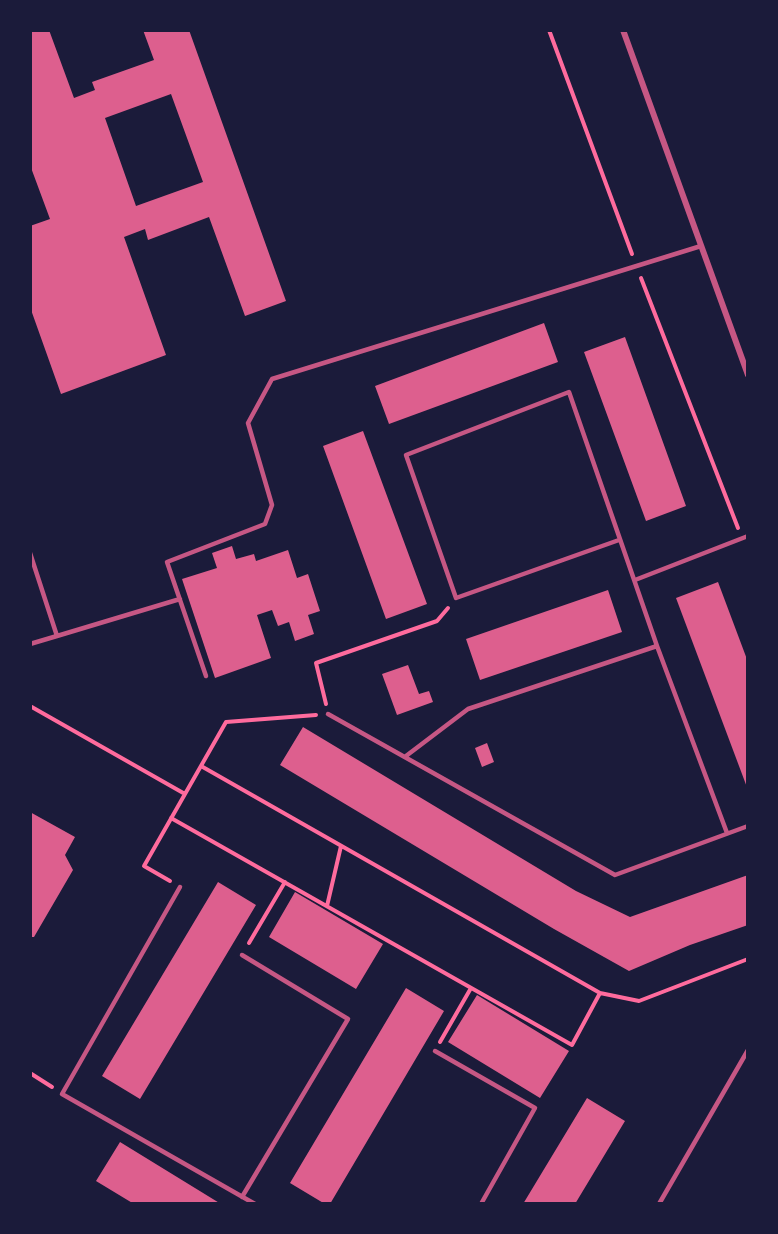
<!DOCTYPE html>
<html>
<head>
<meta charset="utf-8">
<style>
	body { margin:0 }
	#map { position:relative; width:778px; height:1234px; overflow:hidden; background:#1b1b3a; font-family:Inter,sans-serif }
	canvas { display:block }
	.frame { position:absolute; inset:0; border:32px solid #1b1b3a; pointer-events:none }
</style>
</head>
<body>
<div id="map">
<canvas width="778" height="1234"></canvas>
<div class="frame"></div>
</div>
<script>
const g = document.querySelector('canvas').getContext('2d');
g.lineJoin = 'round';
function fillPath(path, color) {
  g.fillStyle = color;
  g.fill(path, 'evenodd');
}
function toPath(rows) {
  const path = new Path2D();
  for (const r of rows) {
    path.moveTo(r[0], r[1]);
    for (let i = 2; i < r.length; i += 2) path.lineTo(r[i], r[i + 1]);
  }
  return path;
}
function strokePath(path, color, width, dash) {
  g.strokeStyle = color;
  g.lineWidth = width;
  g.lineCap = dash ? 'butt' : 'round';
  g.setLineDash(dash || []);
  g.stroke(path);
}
fillPath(toPath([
	[30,30,49,30,74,98,95,90,92,82,154,60,143,30,189,30,286,301,245,316,209,217,148,240,145,229,124,237,166,355,61,394,30,307,30,226,50,219,30,165],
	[171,94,203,182,136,206,105,118],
	[544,323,558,362,389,424,375,386],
	[625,337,686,506,646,521,584,352],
	[363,431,427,604,386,619,323,446],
	[232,546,236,559,254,554,256,561,288,550,297,578,308,574,320,611,308,615,314,634,295,641,289,622,278,626,272,610,257,615,271,658,215,678,182,579,217,568,212,553],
	[718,582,748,662,748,790,676,598],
	[608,590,622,632,480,680,466,639],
	[408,665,419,694,429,691,433,702,397,715,382,674],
	[303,727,576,891,630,917,748,875,748,925,690,945,629,971,554,929,280,765],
	[487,743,494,762,482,767,475,748],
	[30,812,75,837,65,855,73,870,34,937,30,937],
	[218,882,256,905,140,1099,102,1076],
	[295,892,383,944,356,989,269,937],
	[406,988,444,1011,330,1204,325,1204,290,1183],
	[477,995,569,1051,540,1098,448,1042],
	[587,1098,625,1121,575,1204,523,1204],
	[120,1142,221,1204,134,1204,96,1181]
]), '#dd5f8e');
strokePath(toPath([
	[549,30,632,254],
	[641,278,738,528],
	[326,704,316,663,437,621,448,608],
	[30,706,185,794],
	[201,766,600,993,639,1001,748,959],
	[171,818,572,1045,600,993],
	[170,881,144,866,226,722,316,715],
	[327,906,341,846],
	[249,943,285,882],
	[440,1042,471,988],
	[30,1073,52,1087]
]), '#ff6b9d', 4);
strokePath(toPath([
	[619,540,456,598,406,455,569,392,657,646,727,833],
	[30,553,57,636,30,644],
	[635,580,748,536],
	[57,636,180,599],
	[206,676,167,562,265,524,272,505,248,423,272,379,701,246],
	[328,714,615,875,748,826],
	[406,756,468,709,657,646],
	[180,887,62,1094,255,1204],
	[242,955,348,1019,242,1197],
	[435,1051,535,1108,481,1204],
	[659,1204,748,1050]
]), '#c65784', 4.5);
strokePath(toPath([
	[623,30,748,375]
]), '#c65784', 6);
</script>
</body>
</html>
